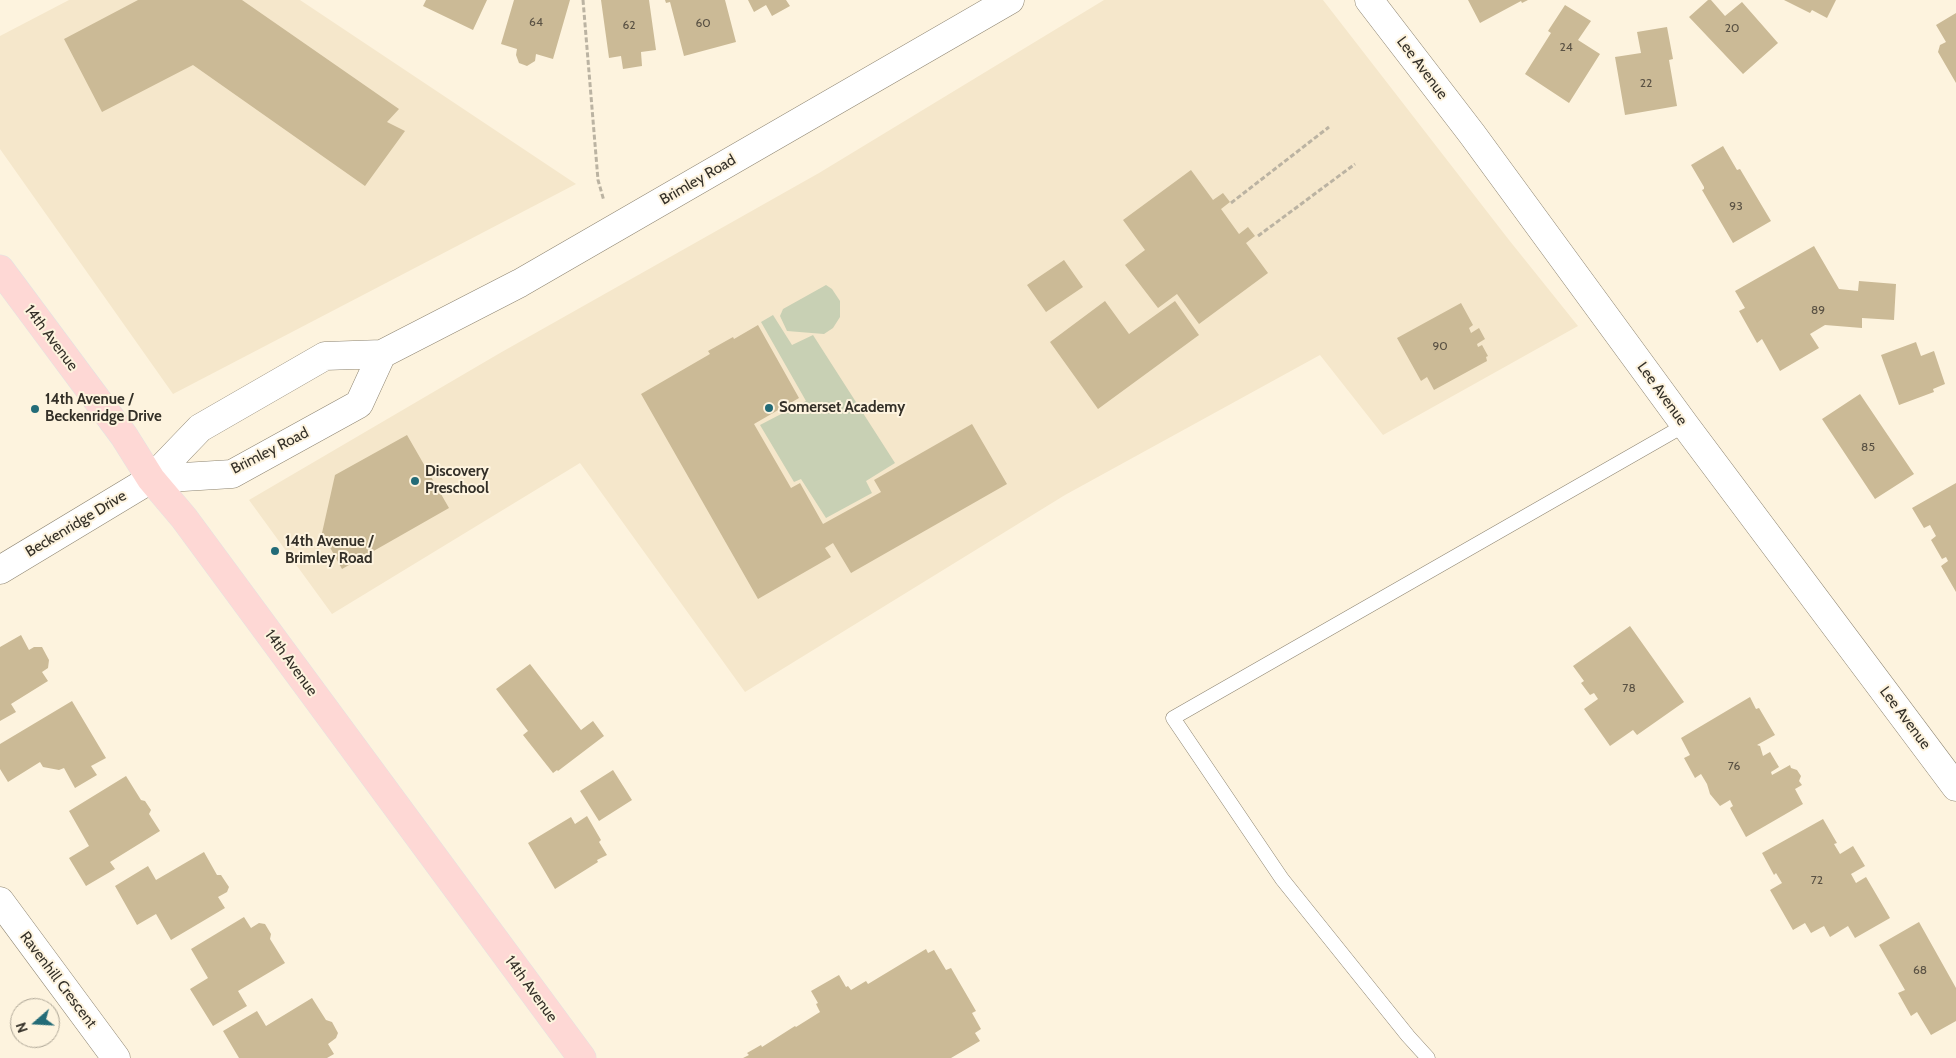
<!DOCTYPE html>
<html>
<head>
<meta charset="utf-8">
<style>
	body { margin:0 }
	#map { position:relative; width:1956px; height:1058px; overflow:hidden; background:#fdf3de; font-family:Cabin,sans-serif }
	canvas { display:block }
	.north { position:absolute; left:10px; top:998px; width:50px; height:50px; box-sizing:border-box; background:#fdf3de; border:1px solid #ada595; border-radius:50%; rotate:251deg; font-size:14px; font-weight:700; line-height:20px; text-align:center; color:#343028 }
	.north::after { content:''; display:block; margin:auto; width:18px; height:22px; background:#236b77; clip-path:polygon(50% 0,100% 100%,50% 72%,0 100%) }
</style>
</head>
<body>
<div id="map">
<canvas width="1956" height="1058"></canvas>
<div class="north">N</div>
</div>
<script>
const g = document.querySelector('canvas').getContext('2d');
g.lineJoin = 'round';
function fillPath(path, color) {
  g.fillStyle = color;
  g.fill(path, 'evenodd');
}
function toPath(rows) {
  const path = new Path2D();
  for (const r of rows) {
    path.moveTo(r[0], r[1]);
    for (let i = 2; i < r.length; i += 2) path.lineTo(r[i], r[i + 1]);
  }
  return path;
}
function strokePath(path, color, width, dash) {
  g.strokeStyle = color;
  g.lineWidth = width;
  g.lineCap = dash ? 'butt' : 'round';
  g.setLineDash(dash || []);
  g.stroke(path);
}
function write(font, color, halo, rows, align = 'center') {
  g.font = font + ' Cabin,sans-serif';
  g.lineWidth = 4;
  g.setLineDash([]);
  g.textBaseline = 'middle';
  g.strokeStyle = halo;
  g.fillStyle = color;
  for (const [text, x, y, turn = 0] of rows) {
    g.save();
    g.translate(x, y);
    g.rotate((+turn || 0) * Math.PI / 180);
    g.textAlign = isNaN(turn) ? turn : align;
    if (halo) g.strokeText(text, 0, 0);
    g.fillText(text, 0, 0);
    g.restore();
  }
}
fillPath(toPath([
	[69,0,300,0,576,184,173,394,0,149,0,36],
	[1104,0,1323,0,1509,240,1578,326,1383,435,1320,355,1065,495,745,692,580,463,332,614,249,500,500,353,819,173]
]), '#f5e7cb');
fillPath(toPath([
	[826,285,832,289,840,301,840,317,833,328,824,334,787,331,780,316,783,309],
	[773,315,792,345,813,335,895,463,866,481,872,493,826,518,801,479,794,482,760,425,806,401,761,322]
]), '#c8d0b4');
fillPath(toPath([
	[138,0,242,0,399,109,387,122,405,131,365,186,193,65,102,112,64,39],
	[426,0,487,0,473,30,423,6],
	[514,0,570,0,553,59,536,54,535,61,527,66,519,63,516,55,517,49,501,44],
	[601,0,649,0,656,50,641,52,642,66,623,69,621,56,609,58],
	[665,0,725,0,736,42,684,56,670,2,666,3],
	[748,0,786,0,790,6,772,16,766,5,754,12],
	[1468,0,1528,0,1522,3,1521,1,1480,23],
	[1708,0,1711,0,1725,16,1742,2,1778,43,1743,74,1689,17],
	[1784,0,1836,0,1827,18,1812,10,1810,13],
	[1565,5,1591,21,1578,40,1600,54,1569,103,1525,74,1551,33,1548,31],
	[1956,13,1956,83,1938,52,1940,45,1946,42,1936,25],
	[1667,27,1673,59,1669,60,1677,106,1625,115,1615,57,1641,53,1637,32],
	[1723,146,1737,170,1740,169,1771,221,1733,243,1702,190,1704,189,1704,187,1691,165],
	[1191,170,1213,200,1223,193,1230,202,1221,209,1239,234,1248,227,1255,236,1246,243,1268,273,1199,324,1177,294,1158,308,1125,265,1145,250,1123,220],
	[1814,246,1839,289,1858,291,1859,281,1896,284,1894,320,1862,318,1862,328,1825,325,1810,334,1819,348,1780,371,1762,339,1757,343,1739,311,1745,308,1735,291],
	[1064,260,1083,287,1046,312,1027,285],
	[1105,301,1129,334,1175,301,1199,335,1098,409,1050,342],
	[1461,303,1473,325,1469,328,1471,333,1479,328,1485,339,1477,344,1478,347,1482,345,1488,356,1486,357,1487,361,1434,390,1427,377,1421,381,1397,338],
	[758,325,799,398,754,424,791,488,800,483,823,524,881,492,874,480,972,424,1007,484,851,573,833,543,825,548,831,557,758,599,641,394,710,354,708,351,733,337,734,339],
	[1916,342,1921,356,1934,351,1945,384,1933,389,1934,392,1899,405,1881,355],
	[1860,394,1914,474,1875,499,1822,419],
	[407,435,449,508,342,569,322,533,335,475],
	[1956,483,1956,592,1941,566,1948,561,1946,557,1942,559,1931,540,1936,536,1930,525,1924,528,1912,508],
	[1630,626,1684,702,1637,735,1633,730,1610,746,1584,709,1598,699,1594,693,1590,695,1581,683,1584,681,1573,666],
	[21,635,29,650,34,647,42,647,49,660,48,668,42,672,48,681,11,704,16,712,0,721,0,647],
	[530,664,581,730,593,721,604,736,558,771,557,770,553,773,523,735,528,731,496,689],
	[1750,697,1756,709,1759,708,1775,735,1757,745,1760,746,1763,756,1770,752,1779,767,1771,772,1772,775,1790,765,1791,768,1797,770,1801,776,1799,781,1802,785,1795,789,1803,804,1746,837,1730,808,1733,806,1730,800,1720,806,1710,794,1707,784,1701,774,1695,778,1684,758,1690,755,1681,738],
	[72,701,106,758,91,766,97,775,75,788,64,768,59,770,43,767,40,762,8,782,0,769,0,744],
	[613,770,632,800,599,821,580,791],
	[126,776,141,800,145,801,151,810,149,814,160,831,110,862,115,869,86,886,69,858,89,846,69,811],
	[587,816,601,840,599,842,607,855,597,860,598,862,555,889,528,843,571,817,575,824],
	[1823,819,1837,843,1834,844,1840,854,1853,846,1865,866,1851,874,1856,883,1866,877,1890,918,1855,938,1848,926,1830,937,1824,926,1811,933,1805,923,1793,930,1770,890,1782,883,1776,873,1774,875,1762,853],
	[204,852,217,875,221,875,229,887,227,892,218,897,225,908,171,940,156,914,137,925,115,886,148,866,156,880],
	[244,917,251,928,259,923,265,924,271,934,270,939,285,963,238,991,247,1006,213,1026,190,989,208,978,191,949],
	[1919,922,1956,988,1956,1021,1931,1035,1917,1012,1911,1016,1898,993,1905,990,1879,945],
	[926,949,928,953,934,950,946,970,951,968,976,1011,972,1013,981,1029,975,1033,980,1041,951,1058,743,1058,749,1055,747,1053,761,1045,762,1047,795,1026,796,1027,820,1012,816,1004,818,1003,811,991,839,975,846,987,848,986,851,990,866,981,868,984],
	[312,998,326,1020,332,1022,338,1033,336,1038,328,1044,334,1054,327,1058,239,1058,223,1031,257,1011,266,1026]
]), '#cbba96');
const lane = toPath([
	[1428,1058,1408,1036,1282,879,1173,718,1685,425]
]);
const street = toPath([
	[1369,0,1472,134,1685,425,1956,787],
	[0,570,151,479],
	[0,901,116,1058]
]);
const secondary = toPath([
	[151,479,200,428,325,356,382,354,520,283,1010,0],
	[151,479,232,474,359,404,382,354]
]);
const primary = toPath([
	[0,269,124,436,151,479,184,518,582,1058]
]);
strokePath(lane, '#8d8471', 15);
strokePath(street, '#8d8471', 29);
strokePath(secondary, '#8d8471', 29);
strokePath(primary, '#e3e2e1', 29);
strokePath(toPath([
	[583,0,598,180,604,201],
	[1231,203,1329,127],
	[1258,236,1355,164]
]), '#bbb3a2', 3, [5, 2.5]);
strokePath(lane, '#fff', 14);
strokePath(street, '#fff', 28);
strokePath(secondary, '#fff', 28);
strokePath(primary, '#fed8d5', 28);
for (const [x, y, r, color] of [
	[769,408,5,"#236b77"],
	[35,409,5,"#236b77"],
	[415,481,5,"#236b77"],
	[275,551,5,"#236b77"]
]) {
  const dot = new Path2D();
  dot.arc(x, y, r, 0, 2 * Math.PI);
  g.fillStyle = color;
  g.fill(dot);
  strokePath(dot, '#fdf3de', 2);
}
write('12px', '#5a5244', null, [
	["64",536,22],
	["60",703,23],
	["62",629,25],
	["20",1732,28],
	["24",1566,47],
	["22",1646,83],
	["93",1736,206],
	["89",1818,310],
	["90",1440,346],
	["85",1868,447],
	["78",1629,688],
	["76",1734,766],
	["72",1817,880],
	["68",1920,970]
]);
write('15px', '#343028', '#fdf3de', [
	["Lee Avenue",1422,68,53],
	["Brimley Road",698,180,-30],
	["14th Avenue",51,338,53],
	["Lee Avenue",1662,394,54],
	["Brimley Road",270,451,-27],
	["Beckenridge Drive",76,524,-31],
	["14th Avenue",291,663,54],
	["Lee Avenue",1905,718,53],
	["Ravenhill Crescent",58,980,53],
	["14th Avenue",531,989,54]
]);
write('bold 15px', '#343028', '#fdf3de', [
	["14th Avenue /",45,400],
	["Beckenridge Drive",45,417],
	["Somerset Academy",779,408],
	["Discovery",425,472],
	["Preschool",425,489],
	["14th Avenue /",285,542],
	["Brimley Road",285,559]
], 'left');
</script>
</body>
</html>
